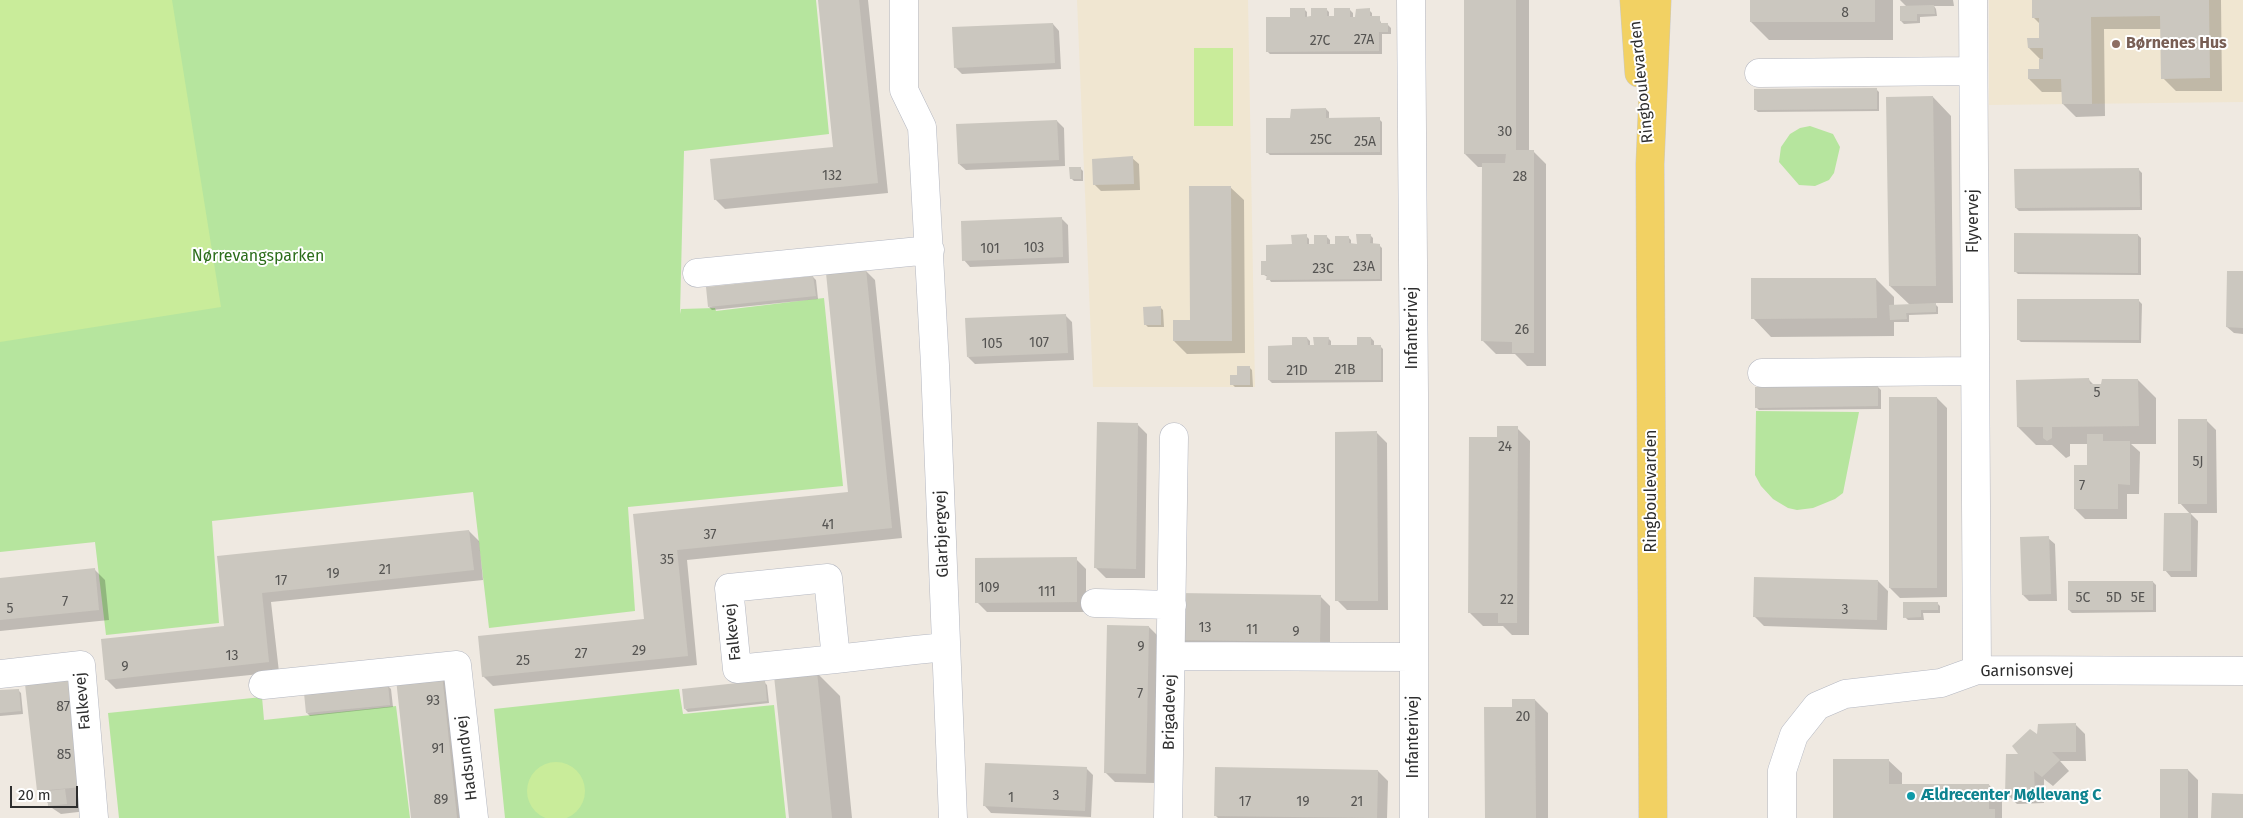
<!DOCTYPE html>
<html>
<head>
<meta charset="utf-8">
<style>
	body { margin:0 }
	#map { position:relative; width:2243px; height:818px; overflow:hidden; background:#efe9e1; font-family:"Fira Sans",sans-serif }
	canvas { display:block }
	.scale { position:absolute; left:10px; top:786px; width:68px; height:22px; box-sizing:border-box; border:2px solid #2e2e2e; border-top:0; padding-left:6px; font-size:15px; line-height:18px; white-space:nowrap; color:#2e2e2e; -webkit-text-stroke:4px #fff; paint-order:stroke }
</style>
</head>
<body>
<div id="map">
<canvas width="2243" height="818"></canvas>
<div class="scale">20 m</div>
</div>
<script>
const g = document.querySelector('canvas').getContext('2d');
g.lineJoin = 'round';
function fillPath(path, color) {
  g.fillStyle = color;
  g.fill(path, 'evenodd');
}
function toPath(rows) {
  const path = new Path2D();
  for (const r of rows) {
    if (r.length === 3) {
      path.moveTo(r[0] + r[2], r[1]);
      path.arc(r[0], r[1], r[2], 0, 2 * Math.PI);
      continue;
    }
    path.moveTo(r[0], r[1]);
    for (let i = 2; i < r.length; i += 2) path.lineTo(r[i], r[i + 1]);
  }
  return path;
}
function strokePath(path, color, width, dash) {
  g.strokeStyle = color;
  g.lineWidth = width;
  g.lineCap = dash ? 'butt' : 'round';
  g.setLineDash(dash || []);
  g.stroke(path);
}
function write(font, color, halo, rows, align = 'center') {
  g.font = font + ' "Fira Sans",sans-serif';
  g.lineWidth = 4;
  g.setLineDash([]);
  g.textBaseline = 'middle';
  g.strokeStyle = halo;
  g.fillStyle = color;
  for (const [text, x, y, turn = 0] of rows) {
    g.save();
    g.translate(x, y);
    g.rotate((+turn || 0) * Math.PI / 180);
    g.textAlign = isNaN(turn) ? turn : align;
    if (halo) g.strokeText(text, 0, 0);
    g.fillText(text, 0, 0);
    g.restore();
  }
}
fillPath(toPath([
	[1077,0,1248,0,1255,387,1093,387],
	[1989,0,2243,0,2243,102,1989,105]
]), '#f0e6d1');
fillPath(toPath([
	[0,0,816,0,829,134,684,151,680,314,681,309,715,308,716,311,824,298,843,486,628,507,635,611,489,628,473,492,212,521,219,623,106,635,95,542,0,552],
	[1810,126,1833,134,1840,147,1834,173,1829,180,1815,186,1799,185,1779,162,1781,147,1790,134,1800,128],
	[1756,411,1859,412,1843,493,1835,499,1813,508,1797,510,1788,508,1773,499,1761,486,1755,475],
	[679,689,683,714,774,705,786,818,505,818,494,709],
	[262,697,264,720,396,706,410,818,119,818,108,713]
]), '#b6e59e');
fillPath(toPath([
	[0,0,172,0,221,307,0,342],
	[1194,48,1233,48,1233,126,1194,126],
	[556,791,29]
]), '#c9ec9a');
fillPath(toPath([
	[819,0,868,0,888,193,725,209,715,199,834,148],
	[1466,0,1529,0,1529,151,1533,151,1546,164,1546,366,1527,366,1515,354,1496,354,1483,341,1483,167,1478,167,1465,154],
	[1751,0,1893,0,1893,40,1769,40,1751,22],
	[1900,0,1953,0,1954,6,1934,6,1936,9,1937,16,1920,17,1920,23,1904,24,1901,21,1907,7],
	[2033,0,2221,0,2222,91,2176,91,2163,78,2162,29,2104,29,2105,116,2076,117,2063,104,2063,92,2042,92,2029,79,2040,70,2040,59,2029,48,2041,39,2041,25,2033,17],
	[1304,9,1307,12,1307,18,1326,9,1329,12,1329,18,1335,18,1350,10,1353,13,1353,18,1357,18,1369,10,1372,13,1372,18,1379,18,1382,25,1388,25,1391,28,1391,34,1382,34,1382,54,1270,54,1267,51,1291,18],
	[1053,24,1059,31,1061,69,962,74,955,67],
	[1876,89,1879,92,1879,111,1758,112,1755,109],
	[1933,97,1951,116,1953,303,1934,303,1938,307,1938,314,1909,315,1909,322,1894,322,1894,336,1771,337,1753,318,1876,279,1894,297,1894,306,1910,305,1890,286],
	[1326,109,1329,112,1329,119,1379,119,1382,122,1382,155,1270,155,1267,152,1292,120],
	[1057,121,1064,128,1065,166,966,170,959,164],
	[1132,158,1139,164,1140,190,1101,191,1094,184],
	[1080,168,1083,171,1083,181,1074,181,1071,178],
	[2139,170,2142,173,2142,210,2019,211,2016,208],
	[1230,187,1244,200,1245,353,1187,354,1174,341,1191,321],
	[1061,218,1068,225,1069,263,970,267,964,260],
	[1370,235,1373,238,1373,245,1379,245,1382,248,1382,281,1271,282,1268,277,1262,274,1267,262,1306,236,1309,239,1309,246,1315,245,1327,237,1330,240,1330,245,1336,245,1348,237,1351,240,1351,245,1358,245],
	[2138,235,2141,238,2141,275,2018,274,2015,271],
	[865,270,875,280,902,538,687,560,697,665,493,686,483,676,645,620,635,515,850,493],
	[2243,272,2243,334,2234,333,2227,327],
	[813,277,816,280,818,299,712,310,709,307],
	[2139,301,2142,304,2141,343,2021,342,2018,339],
	[1160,307,1163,310,1164,327,1148,327,1145,324],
	[1065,315,1072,322,1074,360,975,364,968,357],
	[1307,338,1310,341,1310,346,1315,346,1328,338,1331,341,1331,346,1358,346,1371,338,1374,341,1374,346,1380,346,1383,349,1383,382,1272,383,1269,380,1294,347],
	[1249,367,1252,370,1253,387,1235,387,1232,384],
	[2088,379,2094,385,2138,380,2156,398,2156,444,2131,444,2140,452,2139,494,2127,494,2127,519,2085,519,2075,509,2088,467,2088,444,2070,444,2070,456,2066,458,2052,445,2036,445,2018,427],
	[1878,387,1881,390,1881,409,1759,410,1756,407],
	[1937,398,1947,408,1947,597,1900,598,1890,588],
	[2206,420,2216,430,2217,513,2190,513,2198,521,2197,577,2171,577,2165,570,2191,515,2180,503],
	[1137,424,1147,434,1145,578,1106,578,1096,568],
	[1517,428,1530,441,1529,635,1512,635,1503,626,1483,626,1470,613,1498,438],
	[1377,433,1387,443,1388,610,1347,610,1337,600],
	[469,531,479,541,483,580,271,602,279,672,116,689,106,679,226,627,218,557],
	[2048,538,2055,544,2057,601,2029,601,2023,595],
	[1076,559,1086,569,1086,612,987,612,977,602],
	[95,570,105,580,109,620,0,631,0,579],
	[1878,581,1888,591,1887,630,1764,626,1754,616],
	[2153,582,2156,585,2156,612,2072,613,2069,610],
	[1320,596,1330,606,1330,651,1188,649,1178,639],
	[1937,603,1940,606,1940,613,1923,613,1924,620,1908,620,1905,617],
	[1149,627,1159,637,1155,783,1115,782,1105,772],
	[817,673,840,696,852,818,790,818],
	[441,675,464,698,477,818,412,818],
	[70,680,104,809,61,814,52,808,38,791],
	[764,682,767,685,769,703,688,712,685,709],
	[388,686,391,689,393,707,310,716,307,713],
	[18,690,21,693,23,714,0,716,0,692],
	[1535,700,1548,713,1548,818,1486,818,1513,708],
	[2075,724,2085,734,2086,761,2060,761,2069,771,2053,786,2044,779,2044,803,2017,804,2007,794,2038,736],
	[1888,760,1902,773,1902,785,1989,785,2002,798,2002,818,1834,818],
	[1086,768,1093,775,1091,817,991,813,985,806],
	[2188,770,2198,780,2198,818,2161,818],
	[1378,771,1388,781,1387,818,1218,818,1215,815]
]), '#0003');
fillPath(toPath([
	[818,0,859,0,878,183,714,200,710,159,833,147],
	[1464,0,1516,0,1516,150,1534,150,1534,353,1512,353,1512,342,1481,341,1482,163,1505,163,1506,154,1464,154],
	[1750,0,1875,0,1875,22,1750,22],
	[2032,0,2209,0,2210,78,2161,79,2160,16,2091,17,2092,104,2062,104,2061,79,2028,79,2028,69,2039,69,2039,59,2043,59,2043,48,2028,48,2027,38,2039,38,2039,18,2032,18],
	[1934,5,1935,14,1917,14,1917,21,1900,21,1900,6],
	[1290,8,1305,8,1305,17,1311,16,1311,8,1327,8,1327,16,1334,16,1334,8,1350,8,1350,17,1355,17,1356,9,1370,8,1370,16,1380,16,1380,23,1388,23,1388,32,1379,32,1379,51,1266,52,1266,17,1290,17],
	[1053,23,1055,63,954,68,952,27],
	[1877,88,1877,109,1754,110,1754,89],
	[1933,96,1936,286,1889,286,1886,97],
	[1326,108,1326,118,1380,117,1380,152,1266,153,1266,118,1290,118,1291,109],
	[1057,120,1059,160,958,164,956,124],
	[1133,156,1134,184,1093,185,1092,159],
	[1069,167,1081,167,1081,179,1070,179],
	[2139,168,2140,207,2015,208,2014,169],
	[1189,186,1231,186,1232,341,1173,341,1173,320,1190,320],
	[1062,217,1063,257,962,261,961,221],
	[2014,233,2138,234,2138,273,2014,272],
	[1307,234,1307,244,1314,244,1314,235,1327,235,1327,244,1335,244,1335,236,1349,236,1349,243,1357,244,1356,234,1371,234,1370,243,1380,244,1380,279,1266,280,1267,275,1261,275,1261,261,1266,261,1266,245,1292,244,1291,235],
	[866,269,892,528,677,550,688,656,482,677,478,636,644,619,633,514,848,492,826,273],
	[2227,271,2243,271,2243,328,2226,327],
	[813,276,816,296,708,307,706,287],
	[1751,278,1876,278,1877,318,1751,319],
	[2017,299,2139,299,2139,340,2017,340],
	[1936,303,1936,312,1906,313,1907,319,1890,320,1889,305],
	[1161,306,1161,325,1144,325,1143,307],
	[1066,314,1068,353,967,357,965,318],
	[1292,337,1307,337,1308,345,1314,345,1313,337,1329,337,1328,345,1357,345,1357,337,1371,337,1371,345,1381,345,1381,380,1268,380,1268,346,1292,345],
	[1237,366,1250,366,1250,385,1230,385,1230,375,1237,375],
	[2089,378,2090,384,2101,384,2102,379,2138,379,2139,426,2052,427,2052,438,2047,441,2043,438,2043,427,2017,427,2016,380],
	[1878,385,1878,406,1755,408,1755,387],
	[1889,397,1937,397,1937,588,1889,588],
	[2178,419,2207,419,2207,504,2178,504],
	[1097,422,1138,423,1136,569,1094,568],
	[1497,426,1518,426,1517,623,1498,623,1498,613,1468,613,1469,437,1497,437],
	[1377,431,1378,601,1335,601,1335,432],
	[2087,434,2103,434,2103,441,2130,441,2130,485,2118,484,2118,509,2074,509,2074,465,2087,465],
	[2164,513,2191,513,2191,571,2163,571],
	[469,530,474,570,262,593,269,662,105,680,101,639,224,626,217,556],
	[2049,536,2051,594,2022,595,2020,537],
	[1077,557,1077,602,975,603,975,558],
	[95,568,99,610,0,620,0,578],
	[1754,577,1878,580,1877,620,1753,617],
	[2068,581,2153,581,2153,610,2068,610],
	[1178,593,1321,595,1320,642,1177,640],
	[1903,602,1938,602,1938,610,1921,610,1921,617,1903,618],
	[1107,625,1149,626,1146,774,1104,773],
	[817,672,832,818,789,818,774,676],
	[442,674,457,818,411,818,396,679],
	[70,679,82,787,37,791,25,684],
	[765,680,767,701,684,709,682,689],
	[388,684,390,705,306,713,304,693],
	[19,689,21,711,0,713,0,690],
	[1512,699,1535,699,1536,818,1485,818,1484,707,1512,707],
	[2076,723,2076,752,2052,752,2060,760,2042,777,2034,771,2035,794,2005,795,2006,754,2018,754,2012,746,2030,729,2037,734,2038,724],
	[1833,759,1889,759,1889,784,1989,784,1989,809,1995,809,1995,818,1833,818],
	[985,763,1087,767,1085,811,983,806],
	[1215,767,1378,770,1377,818,1214,816],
	[2160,769,2188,769,2188,818,2160,818],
	[65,789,67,804,48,806,47,791],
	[2212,793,2243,794,2243,818,2211,818]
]), '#cbc7bf');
const minor = toPath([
	[904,0,904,90,922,127,935,365,953,818],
	[1411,0,1414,392,1414,818],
	[1973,0,1977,670],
	[1759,73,1973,71],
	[697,273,930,250],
	[1762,373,1975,371],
	[1095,603,1172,605],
	[1171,656,1414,657],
	[836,659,828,578,729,588,737,669,836,659,915,650,946,647],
	[0,674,81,665,94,818],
	[263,685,457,665,474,818],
	[1168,818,1174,437],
	[1782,818,1782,771,1794,735,1817,706,1845,694,1941,683,1977,670,2243,671]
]);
const major = toPath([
	[1634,0,1639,73],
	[1653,818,1650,164,1657,0]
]);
strokePath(minor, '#b4b7c1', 29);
strokePath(major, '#c9c9c9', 29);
strokePath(minor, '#fff', 28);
strokePath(major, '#f2d163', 28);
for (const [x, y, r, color] of [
	[2116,44,5,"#8d6e63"],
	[1911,796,5,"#0f9aa8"]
]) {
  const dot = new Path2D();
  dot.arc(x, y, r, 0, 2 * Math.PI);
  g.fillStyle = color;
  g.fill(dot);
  strokePath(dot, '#fff', 2);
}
write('14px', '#555452', null, [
	["8",1845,13],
	["27A",1364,40],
	["27C",1320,41],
	["30",1505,132],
	["25C",1321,140],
	["25A",1365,142],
	["132",832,176],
	["28",1520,177],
	["103",1034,248],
	["101",990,249],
	["23A",1364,267],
	["23C",1323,269],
	["26",1522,330],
	["107",1039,343],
	["105",992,344],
	["21B",1345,370],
	["21D",1297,371],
	["5",2097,393],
	["24",1505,447],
	["5J",2198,462],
	["7",2082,486],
	["41",828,525],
	["37",710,535],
	["35",667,560],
	["21",385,570],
	["19",333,574],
	["17",281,581],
	["109",989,588],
	["111",1047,592],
	["5C",2083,598],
	["5D",2114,598],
	["5E",2138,598],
	["22",1507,600],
	["7",65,602],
	["5",10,609],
	["3",1845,610],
	["13",1205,628],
	["11",1252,630],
	["9",1296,632],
	["9",1141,647],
	["29",639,651],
	["27",581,654],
	["13",232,656],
	["25",523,661],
	["9",125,667],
	["7",1140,694],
	["93",433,701],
	["87",63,707],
	["20",1523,717],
	["91",438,749],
	["85",64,755],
	["3",1056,796],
	["1",1011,798],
	["89",441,800],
	["17",1245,802],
	["19",1303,802],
	["21",1357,802]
]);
write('bold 16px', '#785e54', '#fff', [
	["Børnenes Hus",2126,44]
], 'left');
write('16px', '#2e2e2e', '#fff', [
	["Ringboulevarden",1642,82,-96],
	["Flyvervej",1974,221,-90],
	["Infanterivej",1413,328,-90],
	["Ringboulevarden",1652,491,-90],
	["Glarbjergvej",942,534,-92],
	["Falkevej",733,632,-96],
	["Garnisonsvej",2027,671,-1],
	["Falkevej",83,701,-95],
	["Brigadevej",1170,712,-89],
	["Infanterivej",1414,737,-90],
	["Hadsundvej",467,758,-97]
]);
write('16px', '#2c6e1b', '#fff', [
	["Nørrevangsparken",258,257]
]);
write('bold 16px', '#0d838f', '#fff', [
	["Ældrecenter Møllevang C",1921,796]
], 'left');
</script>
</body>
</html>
